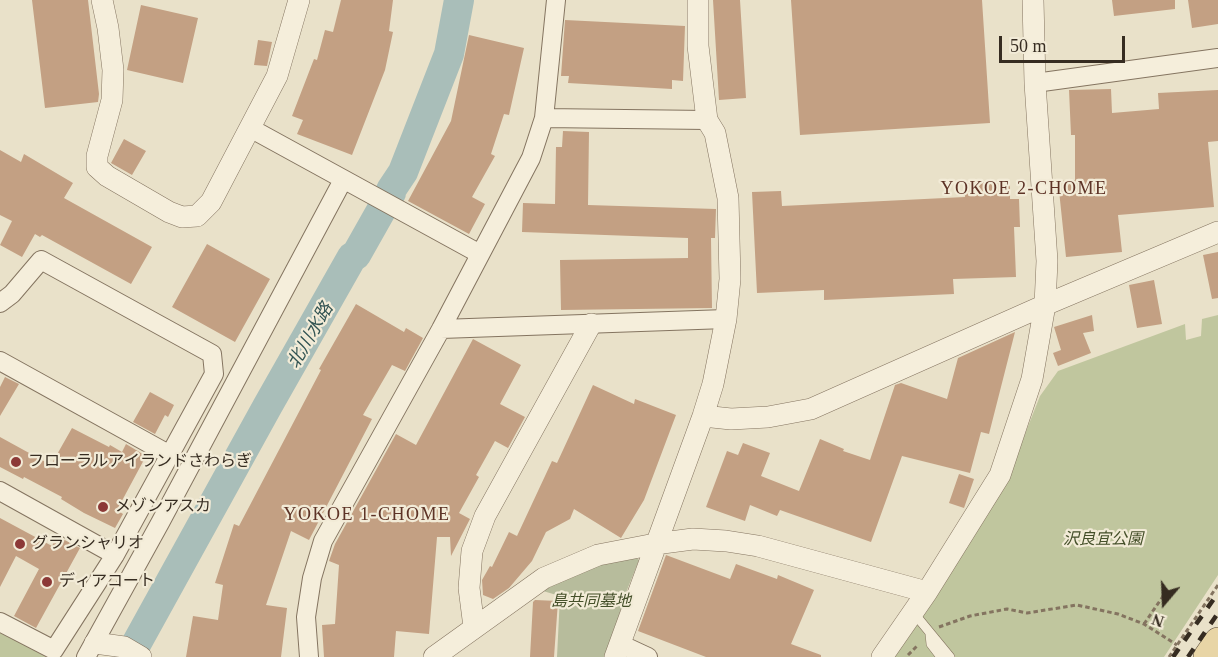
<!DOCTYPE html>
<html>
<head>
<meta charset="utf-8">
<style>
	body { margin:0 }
	#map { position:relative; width:1218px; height:657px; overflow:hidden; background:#e9e1c9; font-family:"Times New Roman",serif }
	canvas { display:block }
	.north { position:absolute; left:1134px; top:573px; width:60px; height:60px; -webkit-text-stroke:4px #f2ebd7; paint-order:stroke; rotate:199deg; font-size:16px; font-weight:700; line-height:24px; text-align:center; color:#362c21 }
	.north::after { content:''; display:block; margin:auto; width:21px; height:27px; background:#362c21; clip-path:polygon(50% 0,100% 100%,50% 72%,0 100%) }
	.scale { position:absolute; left:999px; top:36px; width:126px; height:27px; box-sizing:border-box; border:3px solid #362c21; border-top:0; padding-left:8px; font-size:18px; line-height:21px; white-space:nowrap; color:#362c21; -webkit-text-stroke:4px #f2ebd7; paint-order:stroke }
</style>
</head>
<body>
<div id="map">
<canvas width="1218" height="657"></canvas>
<div class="north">N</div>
<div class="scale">50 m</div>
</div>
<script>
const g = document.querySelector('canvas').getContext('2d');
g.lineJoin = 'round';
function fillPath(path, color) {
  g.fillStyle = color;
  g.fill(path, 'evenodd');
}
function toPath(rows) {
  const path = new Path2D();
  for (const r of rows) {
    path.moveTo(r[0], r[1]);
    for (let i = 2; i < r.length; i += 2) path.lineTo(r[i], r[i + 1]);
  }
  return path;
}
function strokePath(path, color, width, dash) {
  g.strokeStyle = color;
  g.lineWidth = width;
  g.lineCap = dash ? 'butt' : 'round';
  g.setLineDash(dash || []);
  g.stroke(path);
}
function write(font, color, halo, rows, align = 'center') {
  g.font = font + ' "Times New Roman","Noto Sans JP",serif';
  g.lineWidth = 4.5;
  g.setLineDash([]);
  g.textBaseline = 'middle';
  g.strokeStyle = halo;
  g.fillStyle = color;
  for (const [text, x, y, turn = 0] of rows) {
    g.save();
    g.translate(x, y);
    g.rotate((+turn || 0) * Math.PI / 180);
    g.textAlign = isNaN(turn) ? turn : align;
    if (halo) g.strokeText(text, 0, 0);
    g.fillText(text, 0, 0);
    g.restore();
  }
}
fillPath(toPath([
	[1218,315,1218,575,1164,657,893,657,1008,477,1040,396,1058,371,1185,324,1186,340,1201,336,1202,319],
	[0,632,15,639,46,657,0,657]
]), '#c0c69e');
fillPath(toPath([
	[633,554,639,560,627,590,606,657,557,657,560,596,543,591,579,571]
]), '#b7bc9c');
strokePath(toPath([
	[129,657,267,407,352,257,356,255,391,193,391,190,403,172,449,54,459,0]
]), '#a9beb9', 30);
fillPath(toPath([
	[32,0,88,0,99,94,98,102,45,108],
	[341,0,393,0,389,31,393,32,385,70,352,155,297,134,303,120,292,116,314,59,317,60,325,30,333,32],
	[713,0,740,0,746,98,719,100],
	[791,0,982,0,990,123,800,135],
	[1112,0,1175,0,1175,9,1114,16],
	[1188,0,1218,0,1218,24,1192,28],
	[141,5,198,18,183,83,127,70],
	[565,20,685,26,683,81,672,80,672,89,568,83,569,76,561,76],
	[469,35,524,48,509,115,504,114,491,154,495,156,472,197,485,204,469,234,408,201,451,121],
	[258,40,272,42,267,66,254,65],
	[1111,89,1112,113,1159,109,1158,93,1218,90,1218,141,1208,142,1214,207,1118,215,1122,252,1066,257,1058,181,1075,180,1075,135,1071,135,1069,90],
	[563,131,589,132,588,205,716,209,715,238,711,238,712,308,561,310,560,260,688,258,688,238,522,232,523,203,555,204,556,147,562,147],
	[124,139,146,151,132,175,111,163],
	[0,150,21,162,24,154,73,183,64,198,152,247,131,284,42,235,40,237,35,234,22,257,0,245,12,221,0,215],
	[1010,181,1010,199,1019,199,1020,227,1014,227,1016,277,953,279,954,294,824,300,824,290,757,293,752,192,781,191,782,206,965,197,964,183],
	[207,244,270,279,235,342,172,307],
	[1218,252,1218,298,1212,299,1203,255],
	[1154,280,1162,324,1137,328,1129,285],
	[356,304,404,332,406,328,423,338,405,371,392,365,363,415,372,419,309,540,291,531,266,605,287,608,281,657,186,657,193,616,218,620,223,585,215,583,234,524,239,526,321,370,319,369],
	[1092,315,1094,331,1083,333,1091,353,1058,366,1053,353,1061,350,1054,327],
	[1015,332,989,434,981,432,970,473,902,456,871,542,780,510,777,516,750,505,745,521,706,507,727,451,738,455,743,443,770,453,761,476,799,491,820,439,844,449,843,451,870,460,895,385,901,383,947,399,958,358],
	[473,339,521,365,500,404,525,417,508,448,495,441,476,475,479,477,459,513,470,519,451,556,450,537,437,537,429,634,396,631,394,657,324,657,322,625,335,624,339,565,329,561,335,544,396,434,416,445],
	[5,377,19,384,0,416,0,387],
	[593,385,634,404,635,399,676,415,644,500,621,538,574,509,570,519,546,532,532,561,509,588,493,599,483,595,482,580,490,566,492,567,509,532,517,536,552,461,557,463],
	[150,392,174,405,168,417,165,415,155,434,133,422],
	[72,428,109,447,110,445,122,452,126,444,146,456,117,510,123,514,115,528,84,513,61,499,62,497,24,477,23,479,0,467,0,437,51,465],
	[959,474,974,479,964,508,949,503],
	[0,518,52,546,57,536,80,548,36,628,14,616,39,569,16,556,0,587],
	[666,555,730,579,736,564,777,579,778,575,814,590,791,644,821,655,821,657,706,657,638,631],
	[535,600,558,601,554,657,530,657,533,602]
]), '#c3a083');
const service = toPath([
	[913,612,950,657],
	[930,634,931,644,941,657]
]);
const minor = toPath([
	[1035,83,1218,58],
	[544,118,707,120],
	[250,128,480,254],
	[0,303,12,294,41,260,212,354,214,374,115,555,54,650,0,622],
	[441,329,726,319],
	[0,361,170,455],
	[0,491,115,555],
	[620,644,648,657],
	[86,657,160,523,343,180],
	[309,657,306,617,312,578,323,541,441,329,531,158,544,118,556,0]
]);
const tertiary = toPath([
	[102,0,108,28,113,70,112,100,97,156,97,167,107,176,169,212,182,217,197,216,211,202,277,76,299,0],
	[703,416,731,419,768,417,811,409,1045,305,1218,232],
	[474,627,469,588,472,551,485,516,591,324],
	[95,643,124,647,141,657],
	[434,657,544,578,598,555,655,544,693,539,726,541,758,546,927,592],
	[615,657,703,416,713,384,726,319,730,279,728,198,715,133,707,120,698,46,698,0],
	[882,657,927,592,1000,475,1032,379,1045,305,1047,261,1035,83,1033,0]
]);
const primary = toPath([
	[1207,657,1218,641]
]);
strokePath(service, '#847460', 10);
strokePath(minor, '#847460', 20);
strokePath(tertiary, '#847460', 22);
strokePath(primary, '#524333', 28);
strokePath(toPath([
	[1144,624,1168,589],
	[939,627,970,616,1007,609,1027,613,1077,605,1118,614,1144,624,1177,645],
	[908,655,918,645],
	[1169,657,1218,585]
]), '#847460', 3, [4.5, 3]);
strokePath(service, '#f5eedb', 9);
strokePath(minor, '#f5eedb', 18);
strokePath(tertiary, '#f5eedb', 21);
strokePath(primary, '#e8d5a6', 27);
strokePath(toPath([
	[1173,657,1218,593],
	[1188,657,1218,613]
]), '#362c21', 4.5, [10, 10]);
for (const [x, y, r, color] of [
	[16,462,6,"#8c3937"],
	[103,507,6,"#8c3937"],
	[20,544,6,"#8c3937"],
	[47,582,6,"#8c3937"]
]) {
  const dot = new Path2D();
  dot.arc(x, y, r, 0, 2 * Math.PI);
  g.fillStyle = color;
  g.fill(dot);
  strokePath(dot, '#f2ebd7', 2);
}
write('16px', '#362c21', '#f2ebd7', [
	["フローラルアイランドさわらぎ",28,462],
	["メゾンアスカ",115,507],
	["グランシャリオ",32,544],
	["ディアコート",59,582]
], 'left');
write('italic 16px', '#45502a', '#f2ebd7', [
	["沢良宜公園",1103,540],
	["島共同墓地",591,602]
]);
g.letterSpacing = '1.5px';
write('18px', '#5d3326', '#f2ebd7', [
	["YOKOE 2-CHOME",1024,189],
	["YOKOE 1-CHOME",367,515]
]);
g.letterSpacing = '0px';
write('italic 18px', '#325453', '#f2ebd7', [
	["北川水路",311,336,-60]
]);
</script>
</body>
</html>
